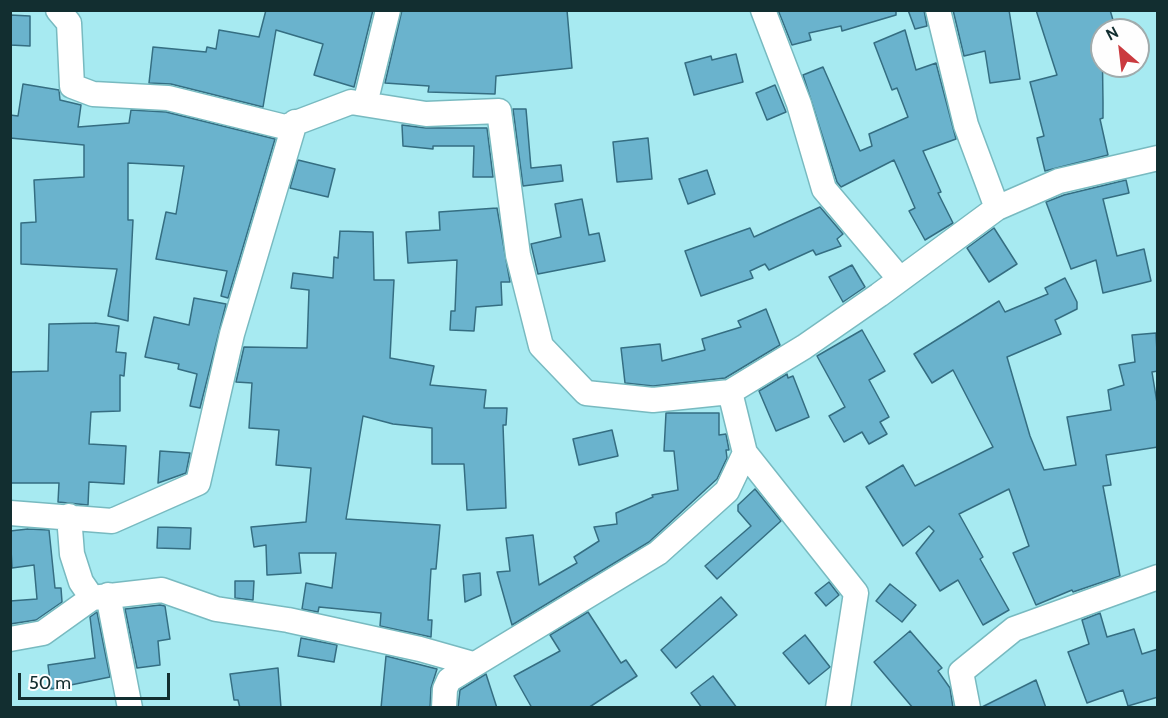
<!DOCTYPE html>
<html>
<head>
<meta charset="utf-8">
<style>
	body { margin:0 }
	#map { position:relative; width:1168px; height:718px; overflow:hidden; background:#a7eaf1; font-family:Cabin,sans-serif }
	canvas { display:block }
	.frame { position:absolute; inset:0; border:12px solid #122e30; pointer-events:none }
	.north { position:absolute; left:1090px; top:18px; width:60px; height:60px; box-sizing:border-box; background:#fefefe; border:2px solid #a0abac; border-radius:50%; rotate:332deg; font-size:16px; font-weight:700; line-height:24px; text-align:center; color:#122e30 }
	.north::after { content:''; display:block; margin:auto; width:21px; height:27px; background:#ca3a3f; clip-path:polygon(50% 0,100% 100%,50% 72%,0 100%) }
	.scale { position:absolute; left:18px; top:673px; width:152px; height:27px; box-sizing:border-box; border:3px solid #122e30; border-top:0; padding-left:8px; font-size:18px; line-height:21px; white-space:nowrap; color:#122e30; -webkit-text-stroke:4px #fefefe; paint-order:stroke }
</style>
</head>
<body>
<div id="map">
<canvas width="1168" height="718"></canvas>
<div class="frame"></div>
<div class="north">N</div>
<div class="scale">50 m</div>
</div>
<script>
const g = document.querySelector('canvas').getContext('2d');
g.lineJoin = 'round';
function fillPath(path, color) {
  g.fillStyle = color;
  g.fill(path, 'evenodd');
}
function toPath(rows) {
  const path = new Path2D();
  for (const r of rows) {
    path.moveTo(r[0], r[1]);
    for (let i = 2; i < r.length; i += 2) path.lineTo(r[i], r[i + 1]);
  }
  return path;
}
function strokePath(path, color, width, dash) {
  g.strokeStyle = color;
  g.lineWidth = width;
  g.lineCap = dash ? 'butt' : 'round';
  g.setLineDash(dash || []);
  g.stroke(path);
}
const building = toPath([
	[266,10,373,10,354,87,314,75,323,44,276,30,263,107,171,84,149,83,153,47,206,52,207,47,216,49,219,30,259,37,266,10],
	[402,10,567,10,572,68,496,76,495,94,428,92,429,86,385,83,402,10],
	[778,10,896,10,896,15,842,31,841,26,809,33,811,40,792,45,778,10],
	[908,10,924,10,927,26,915,29,908,10],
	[953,10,1009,10,1020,79,990,83,985,51,964,56,953,10],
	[1036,10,1110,10,1116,30,1102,30,1103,102,1103,118,1100,119,1108,155,1045,171,1037,138,1044,136,1030,82,1057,75,1036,10],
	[10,15,30,16,30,46,10,45,10,15],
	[905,30,916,70,936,63,956,139,923,151,941,192,938,193,953,223,925,240,909,211,915,208,894,160,841,187,837,182,803,75,823,67,860,151,872,146,869,134,908,117,897,88,892,90,874,43,905,30],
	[736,54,743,82,694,95,685,63,711,56,712,60,736,54],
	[23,84,59,90,60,100,81,105,78,127,129,123,131,110,166,112,275,139,228,298,221,296,227,271,156,259,166,212,176,214,184,166,128,163,128,220,133,220,128,321,108,316,117,269,21,264,21,223,36,222,34,180,84,177,84,145,10,138,10,115,18,116,23,84],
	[775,85,786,112,767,120,756,93,775,85],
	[513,109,526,109,531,168,561,165,563,181,523,186,513,109],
	[402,125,426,128,487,128,493,177,473,177,474,146,433,146,433,149,403,146,402,125],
	[648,138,652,179,617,182,613,142,648,138],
	[298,160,335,169,328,197,290,188,298,160],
	[707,170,715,194,688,204,679,179,707,170],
	[1126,180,1129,193,1103,199,1117,256,1144,249,1151,281,1103,293,1096,260,1071,269,1046,202,1064,195,1126,180],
	[582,199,589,235,599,233,605,261,538,274,531,244,561,237,555,204,582,199],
	[820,207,843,234,837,239,841,246,816,255,813,250,769,270,765,264,750,271,753,278,701,296,685,251,750,228,754,237,820,207],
	[497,208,510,282,501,282,502,305,476,307,474,331,450,330,451,311,455,311,457,260,408,263,406,232,440,230,439,212,497,208],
	[994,228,1017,264,989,282,967,248,994,228],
	[340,231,373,232,374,280,394,280,390,358,434,366,430,385,486,390,484,408,507,408,506,425,503,425,506,508,467,510,464,464,432,464,432,428,393,424,363,416,346,519,440,525,436,569,431,569,428,620,432,620,431,637,380,626,381,613,319,607,318,612,302,609,306,583,332,588,336,553,299,553,301,573,267,575,266,545,254,547,251,527,306,522,311,468,276,465,279,430,249,428,252,383,236,382,244,347,307,348,309,290,291,288,293,273,333,278,334,257,338,258,340,231],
	[852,265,865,287,843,302,829,277,852,265],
	[1065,278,1077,302,1077,309,1055,320,1061,334,1007,357,1030,436,1044,470,1076,465,1067,417,1111,410,1108,390,1124,385,1119,365,1135,362,1132,335,1156,333,1158,371,1152,372,1158,409,1158,447,1106,455,1111,485,1103,486,1120,576,1073,592,1072,590,1036,605,1013,553,1029,546,1009,489,959,514,983,557,980,559,1009,610,983,625,958,580,940,591,916,553,934,531,929,526,903,546,866,487,903,465,915,486,993,447,953,370,932,383,914,354,999,301,1005,312,1048,294,1045,288,1065,278],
	[194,298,226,304,200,408,190,406,197,374,178,369,179,364,145,357,154,317,189,325,194,298],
	[766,309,780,345,725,378,653,386,625,383,621,348,660,344,662,361,705,350,702,339,741,327,738,321,766,309],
	[95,323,119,326,116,352,126,353,124,376,120,375,120,411,91,412,89,444,126,446,124,484,89,482,88,505,58,502,59,483,10,483,10,372,48,371,49,324,95,323],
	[862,330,885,371,869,380,889,417,880,422,887,434,869,444,862,432,844,442,829,416,845,407,817,356,862,330],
	[787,374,788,378,793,376,809,417,776,431,759,391,787,374],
	[666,413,719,413,719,435,726,434,729,450,726,450,727,458,717,479,649,542,512,625,497,572,510,571,506,538,533,535,539,585,577,563,574,557,599,541,594,527,617,524,616,513,653,497,652,495,678,490,674,451,664,451,666,413],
	[612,430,618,456,579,465,573,439,612,430],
	[160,451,190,453,186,473,158,483,160,451],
	[755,489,781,521,717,579,705,566,751,526,738,511,738,505,755,489],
	[158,527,191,528,190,549,157,548,158,527],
	[28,529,49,530,55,588,61,588,62,602,36,620,10,624,10,601,37,599,34,565,12,568,10,531,28,529],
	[480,573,481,595,465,602,463,575,480,573],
	[235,581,254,581,253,600,235,598,235,581],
	[829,582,839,595,826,606,815,593,829,582],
	[890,584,916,605,902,622,876,601,890,584],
	[721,597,737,615,676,668,661,650,721,597],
	[160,605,165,606,170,639,158,641,160,665,137,668,125,609,160,605],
	[97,612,110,677,51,689,48,665,95,658,90,617,97,612],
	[588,612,621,663,626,660,637,676,588,708,532,708,514,676,560,651,550,635,588,612],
	[1100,613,1107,637,1134,629,1142,654,1158,649,1158,697,1128,706,1123,690,1087,703,1068,652,1089,644,1082,620,1100,613],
	[910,631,942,668,938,671,950,688,953,708,913,708,874,662,910,631],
	[805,635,830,667,809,684,783,653,805,635],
	[301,638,337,645,334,662,298,656,301,638],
	[386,656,437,669,431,688,430,708,381,708,386,656],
	[278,668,281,708,240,708,238,700,234,700,230,674,278,668],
	[486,674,497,708,458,708,460,690,486,674],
	[713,676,737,708,702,708,691,693,713,676],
	[1036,680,1046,708,982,708,982,707,1036,680]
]);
fillPath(building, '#6ab3cd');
strokePath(building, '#356e82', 1.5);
const street = toPath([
	[58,10,69,23,72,86,93,94,168,98,285,127,351,102,426,114,499,111,518,255,541,346,586,393,653,400,730,392,804,347,879,295,997,208,1059,181,1158,158],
	[763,10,799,104,824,189,899,278],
	[938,10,966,125,997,208],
	[365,104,388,10],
	[745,453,856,593,838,708],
	[10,513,112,521,198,483,232,334,295,122],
	[69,516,72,554,81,582,92,598,162,590,216,609,288,620,420,649,473,664],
	[108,595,130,708],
	[10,639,43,633,92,598],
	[444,708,445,689,449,680,658,553,727,491,745,453,730,392],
	[968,708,961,672,1014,629,1158,577]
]);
strokePath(street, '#78bac0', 27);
strokePath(street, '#fff', 24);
</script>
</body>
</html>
